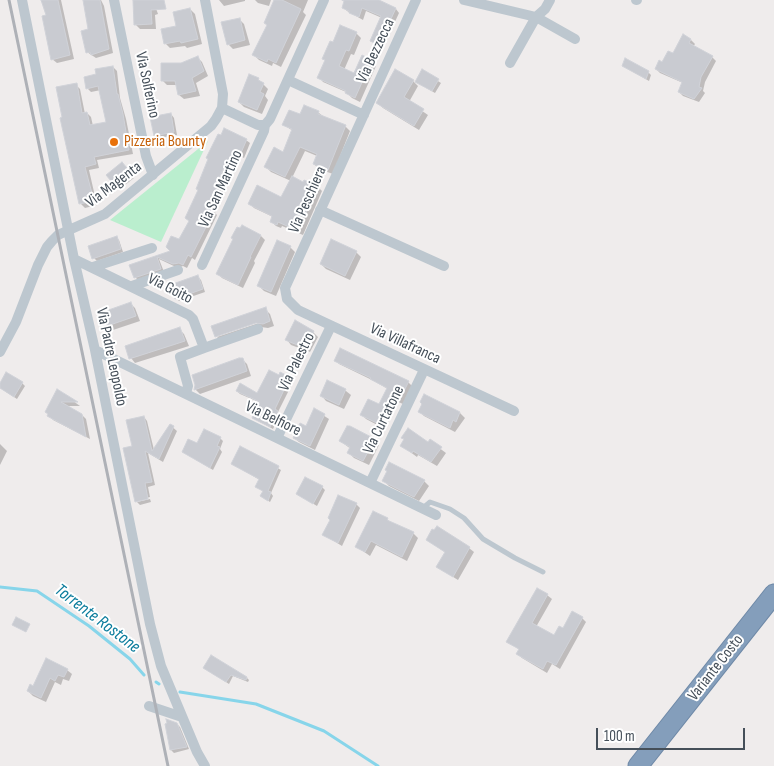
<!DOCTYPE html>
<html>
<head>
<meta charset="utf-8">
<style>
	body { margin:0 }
	#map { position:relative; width:774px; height:766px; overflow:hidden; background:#efecec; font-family:"Sofia Sans Condensed",sans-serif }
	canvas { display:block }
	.scale { position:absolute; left:596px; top:728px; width:149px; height:22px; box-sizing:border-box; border:2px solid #454f59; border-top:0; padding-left:6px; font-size:15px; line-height:18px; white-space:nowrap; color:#454f59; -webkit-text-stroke:4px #fff; paint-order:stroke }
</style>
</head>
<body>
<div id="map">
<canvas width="774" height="766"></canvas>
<div class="scale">100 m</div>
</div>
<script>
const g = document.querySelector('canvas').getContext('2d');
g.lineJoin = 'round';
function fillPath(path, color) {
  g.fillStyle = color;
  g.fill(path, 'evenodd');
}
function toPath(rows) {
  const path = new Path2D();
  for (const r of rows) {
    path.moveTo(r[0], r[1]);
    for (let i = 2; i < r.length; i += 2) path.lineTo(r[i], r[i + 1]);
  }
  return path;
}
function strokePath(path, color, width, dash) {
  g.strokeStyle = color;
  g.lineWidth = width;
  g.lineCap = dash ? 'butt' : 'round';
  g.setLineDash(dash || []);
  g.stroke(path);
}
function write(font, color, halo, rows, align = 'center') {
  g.font = font + ' "Sofia Sans Condensed",sans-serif';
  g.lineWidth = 4;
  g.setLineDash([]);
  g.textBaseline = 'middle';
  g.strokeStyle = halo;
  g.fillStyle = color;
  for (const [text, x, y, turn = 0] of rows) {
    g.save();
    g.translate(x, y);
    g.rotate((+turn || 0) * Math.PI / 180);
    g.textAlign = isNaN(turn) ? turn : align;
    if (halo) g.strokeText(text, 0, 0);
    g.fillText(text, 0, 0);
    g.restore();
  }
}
fillPath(toPath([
	[208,141,161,242,110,220]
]), '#baeece');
fillPath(toPath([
	[43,0,61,0,74,59,57,63,52,59,48,16],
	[85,0,101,0,104,6,113,53,96,58,87,52,90,30],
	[133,0,153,0,158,14,155,15,156,29,140,29,136,25],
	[219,0,245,0,245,1,224,6],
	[255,0,271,0,269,6,258,3],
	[279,0,308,0,303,12,306,15,281,67,273,63,272,66,259,60,254,55],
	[347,0,378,0,396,9,399,13,383,48,371,40,382,18,366,11,363,20,347,11,343,7],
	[190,9,195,14,202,44,187,48,185,46,170,48,165,43],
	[239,19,244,24,250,45,233,49,228,44],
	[356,33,361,38,354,55,351,54,344,70,355,74,371,61,376,66,360,102,352,98,346,92,323,82,319,77,334,44],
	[691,40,695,44,693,47,712,57,716,61,705,82,703,91,705,93,699,102,683,96,679,92,683,83,660,73,656,69],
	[198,58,202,62,208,76,196,83,200,96,184,99,179,95,177,85,167,85,162,80,181,64],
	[623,66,648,72,651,75,649,81],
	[113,67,117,71,120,98,126,119,133,154,97,160,99,168,89,170,97,205,85,208,81,204,76,85,80,89,85,114,87,113,91,117,93,126,108,123,101,90,91,92,87,88,97,75],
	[422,71,441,83,435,93,416,82],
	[258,79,268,89,265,96,268,100,262,114,244,107,239,102],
	[413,81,418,86,409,102,428,115,419,130,383,108,378,103],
	[304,106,319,113,324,117,345,126,350,131,333,174,319,169,314,164,317,156,305,151,292,178,304,184,305,181,318,187,322,191,303,235,282,226,281,228,276,226,271,221,273,217,254,208,250,204,282,198,291,181,271,172,266,167,283,153,293,131,284,125,300,116],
	[171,114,174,118,177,135,158,138,155,135],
	[246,140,250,143,244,158,240,156,235,166,231,164,223,181,226,184,215,213,217,215,195,260,192,258,187,268,183,266,178,268,159,259,164,272,139,281,135,277,131,266,172,252,190,222,199,190],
	[125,166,134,178,120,189,117,186],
	[242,227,261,236,265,240,254,261,255,263,243,288,222,278,218,274],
	[116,237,119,240,123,252,97,261,94,258],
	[290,247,295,252,276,296,264,291,259,286],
	[356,252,361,257,350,280,326,269,321,264],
	[198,277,201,280,205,292,179,301,176,298],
	[130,303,135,308,140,321,113,330,108,325],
	[265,309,270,314,274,326,268,328,261,327,221,341,217,337,262,322,261,319,217,335,217,337,216,336,212,327],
	[179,329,184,334,189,346,135,363,131,358],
	[313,332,318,337,310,352,291,345,287,340],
	[242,359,247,364,251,376,200,394,195,389],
	[335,360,408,382,412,386,403,404,396,401,383,428,366,419,362,415,380,406,388,389,372,380,339,364],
	[279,376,289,378,293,382,278,412,280,415,273,429,253,418,261,403,240,394,237,391,258,394],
	[328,382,346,391,351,395,344,409,326,401,322,396],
	[22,383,25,386,17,399,0,388,0,385],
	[58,390,80,406,65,406,82,415,86,419,90,439,53,420,49,415],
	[425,396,460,413,465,418,455,432,424,416,419,411],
	[315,410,329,419,315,450,299,442,294,438,307,427],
	[144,417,147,421,154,450,170,425,177,431,163,462,148,453,155,485,148,487,150,497,137,500,137,502,133,447],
	[220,438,223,441,220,449,222,452,213,470,183,452,198,444],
	[374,440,379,445,369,465,354,458,349,453,351,449,340,441],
	[430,441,446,453,437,466,418,455,417,457,402,446,429,443],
	[0,444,7,451,0,465],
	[241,447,281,470,271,493,273,496,270,502,264,498,264,492,257,487,260,480,232,464],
	[388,472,424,481,429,486,419,501,389,486,384,481],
	[322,487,325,490,317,506,297,494],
	[339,497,356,504,360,508,342,546,324,535,331,520],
	[150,499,151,502,140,505,137,502],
	[387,519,390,522,413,533,418,538,407,561,376,545,370,556,357,547],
	[427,540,469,548,474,552,458,580,437,567,446,553],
	[547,595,552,599,536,627,555,637,582,618,586,622,560,669,552,664,547,673,522,658,517,654,520,650,508,642],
	[47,660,67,670,72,674,69,681,63,679,61,685,55,682,46,702,33,696,28,691,34,687],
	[207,670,247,678,249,680,248,682,233,676,229,684],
	[177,724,180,727,189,749,174,753,171,750]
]), '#0003');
strokePath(toPath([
	[0,587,37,591,89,626,130,659,144,675],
	[156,682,159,684],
	[180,692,256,704,324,731,378,766]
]), '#87d5ea', 3);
const building = toPath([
	[41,0,58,0,70,55,51,60,42,16,46,15,41,0],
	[83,0,100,0,109,49,91,55,90,52,86,53,81,31,88,29,83,0],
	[133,0,164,0,166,9,151,10,152,24,134,25,133,0],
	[274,0,282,0,301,9,276,63,268,59,267,62,252,55,267,25,264,23,274,0],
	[342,0,379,0,396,8,379,45,370,41,381,16,362,8,359,17,349,13,349,11,342,8,344,1,342,0],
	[190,8,198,39,181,43,180,41,164,44,161,29,176,26,173,12,190,8],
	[240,18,245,40,227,45,221,22,240,18],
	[340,25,357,32,349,51,346,50,339,66,354,73,362,55,372,60,355,98,345,93,346,91,317,78,325,60,322,59,330,41,333,42,340,25],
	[683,34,691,39,689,43,713,56,701,77,699,87,702,88,694,99,678,92,682,82,655,69,659,60,662,62,668,51,673,53,683,34],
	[198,56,204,71,192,78,196,91,178,95,175,81,161,81,161,63,181,63,198,56],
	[625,58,649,71,646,79,622,66,625,58],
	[113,66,117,94,118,94,123,114,129,150,94,157,96,164,85,167,94,201,79,204,60,118,62,117,56,87,77,83,82,113,87,112,90,125,106,122,98,86,86,89,84,77,96,74,95,69,113,66],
	[395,69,414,80,404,97,424,109,414,126,376,103,395,69],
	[422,69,439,79,432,91,415,82,422,69],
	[249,74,259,78,258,80,264,83,260,92,264,94,257,110,238,102,249,74],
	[304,105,319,111,318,114,346,125,328,170,313,164,317,154,300,147,285,177,264,167,274,147,283,152,292,129,282,125,289,110,300,114,304,105],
	[171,113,174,132,154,136,150,117,171,113],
	[224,128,247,139,240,155,236,153,232,164,227,161,219,178,223,180,211,209,214,211,191,257,188,255,183,265,179,263,173,264,157,257,161,269,134,278,129,265,170,251,166,247,171,236,179,239,189,221,185,218,198,190,196,189,208,159,206,158,218,134,221,135,224,128],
	[122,162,132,174,116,187,106,175,122,162],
	[292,176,303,182,304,180,318,186,298,231,278,222,277,225,270,222,272,216,248,204,257,185,281,197,292,176],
	[242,225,261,235,250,257,251,257,238,285,216,274,233,239,231,238,237,227,240,228,242,225],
	[117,236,121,249,92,259,88,246,117,236],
	[331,239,357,251,345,276,320,264,331,239],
	[277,240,291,246,271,292,257,286,277,240],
	[198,275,203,289,175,299,170,285,198,275],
	[131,302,136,316,107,326,103,312,131,302],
	[266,307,270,321,263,324,256,323,215,337,211,326,266,307],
	[295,320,314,331,305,348,285,340,295,320],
	[180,327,185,341,129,359,125,346,180,327],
	[340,348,409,381,399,401,392,398,379,424,360,415,368,399,379,404,387,388,370,379,371,378,334,361,340,348],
	[239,358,243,358,247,371,194,390,195,385,192,375,239,358],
	[269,370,279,375,280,372,290,377,275,409,278,411,270,427,252,418,260,402,236,391,240,383,257,393,269,370],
	[6,372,23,382,14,397,0,388,0,383,6,372],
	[327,380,346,389,339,405,320,396,327,380],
	[57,389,78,402,61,402,82,414,86,437,47,416,48,414,45,412,57,389],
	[424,394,460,412,456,422,453,420,450,428,418,412,422,404,420,402,424,394],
	[314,408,325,414,310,446,293,438,300,423,306,426,314,408],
	[144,416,152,451,170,424,174,426,159,459,145,451,152,482,145,483,148,499,135,502,123,448,132,446,126,420,144,416],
	[347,426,350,426,375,439,363,461,347,453,350,447,339,441,347,426],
	[408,428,428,442,430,439,442,447,431,462,413,451,412,453,400,446,404,439,401,438,408,428],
	[204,429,221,437,217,446,220,447,210,468,182,452,188,439,197,443,204,429],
	[240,446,279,466,268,491,271,492,268,501,260,496,263,491,255,487,259,479,231,464,240,446],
	[389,462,425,480,414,497,382,481,387,471,385,470,389,462],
	[305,477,323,486,313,504,296,494,305,477],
	[338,495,357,503,338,543,322,535,330,520,328,518,338,495],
	[373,511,388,518,387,520,414,532,402,557,371,541,365,552,355,547,373,511],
	[437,526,470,547,453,577,436,567,445,552,426,540,432,529,434,530,437,526],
	[537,588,548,594,532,623,554,635,559,626,563,628,572,611,583,617,556,665,547,661,543,669,516,654,519,649,506,642,537,588],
	[16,617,30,624,26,632,12,625,16,617],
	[211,655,247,677,246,680,231,675,226,682,203,668,211,655],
	[46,658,68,669,64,677,58,675,55,681,50,678,41,698,27,691,30,684,33,686,46,658],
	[166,719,177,723,187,747,170,750,165,724,167,723,166,719]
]);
fillPath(building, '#c9cbd1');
strokePath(building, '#d0d2d8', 1);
const highway = toPath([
	[638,766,774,594]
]);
strokePath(highway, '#6f89a7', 21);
strokePath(toPath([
	[423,508,430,502,450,509,464,518,483,539,515,558,543,572]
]), '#bdc7cf', 5);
strokePath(toPath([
	[22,0,74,259,95,350,150,624,161,666,197,752,205,766],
	[114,0,146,156,153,175],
	[416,0,285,288,287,299,298,310,514,411],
	[464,0,536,17,575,39],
	[636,0,637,0],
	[510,63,536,17,545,9,550,0],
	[288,80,364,115],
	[222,108,258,125,265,125],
	[320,210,444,266],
	[74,259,189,315,193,319,204,348,180,357,188,386,186,393],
	[202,265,264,131,265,125,270,119,324,0],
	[93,267,152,248],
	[132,286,178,270],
	[204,348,258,329],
	[95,350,436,515],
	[0,352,16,322,38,265,47,247,52,241,58,235,69,230,105,214,211,126,216,119,222,108,223,94,205,0],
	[277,438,331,326],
	[370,483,424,370],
	[149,706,182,717]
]), '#bdc7cf', 10);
strokePath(highway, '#849ebb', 19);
strokePath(toPath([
	[9,0,168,766]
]), '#aeb1b7', 3);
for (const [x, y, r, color] of [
	[114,142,5,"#e8710a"]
]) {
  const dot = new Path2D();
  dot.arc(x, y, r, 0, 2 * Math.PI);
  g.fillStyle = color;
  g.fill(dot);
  strokePath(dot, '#fff', 2);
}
write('16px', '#454f59', '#fff', [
	["Via Bezzecca",376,51,-65],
	["Via Solferino",147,85,78],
	["Via Magenta",114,185,-37],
	["Via San Martino",221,189,-65],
	["Via Peschiera",308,200,-66],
	["Via Goito",170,289,27],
	["Via Villafranca",405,344,25],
	["Via Padre Leopoldo",111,357,78],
	["Via Palestro",297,362,-64],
	["Via Belfiore",273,419,26],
	["Via Curtatone",384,420,-64],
	["Variante Costo",716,668,-52]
]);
write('16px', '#c56008', '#fff', [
	["Pizzeria Bounty",124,142]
], 'left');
write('italic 18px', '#0d7d9d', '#fff', [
	["Torrente Rostone",97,619,37]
]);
</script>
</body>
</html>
